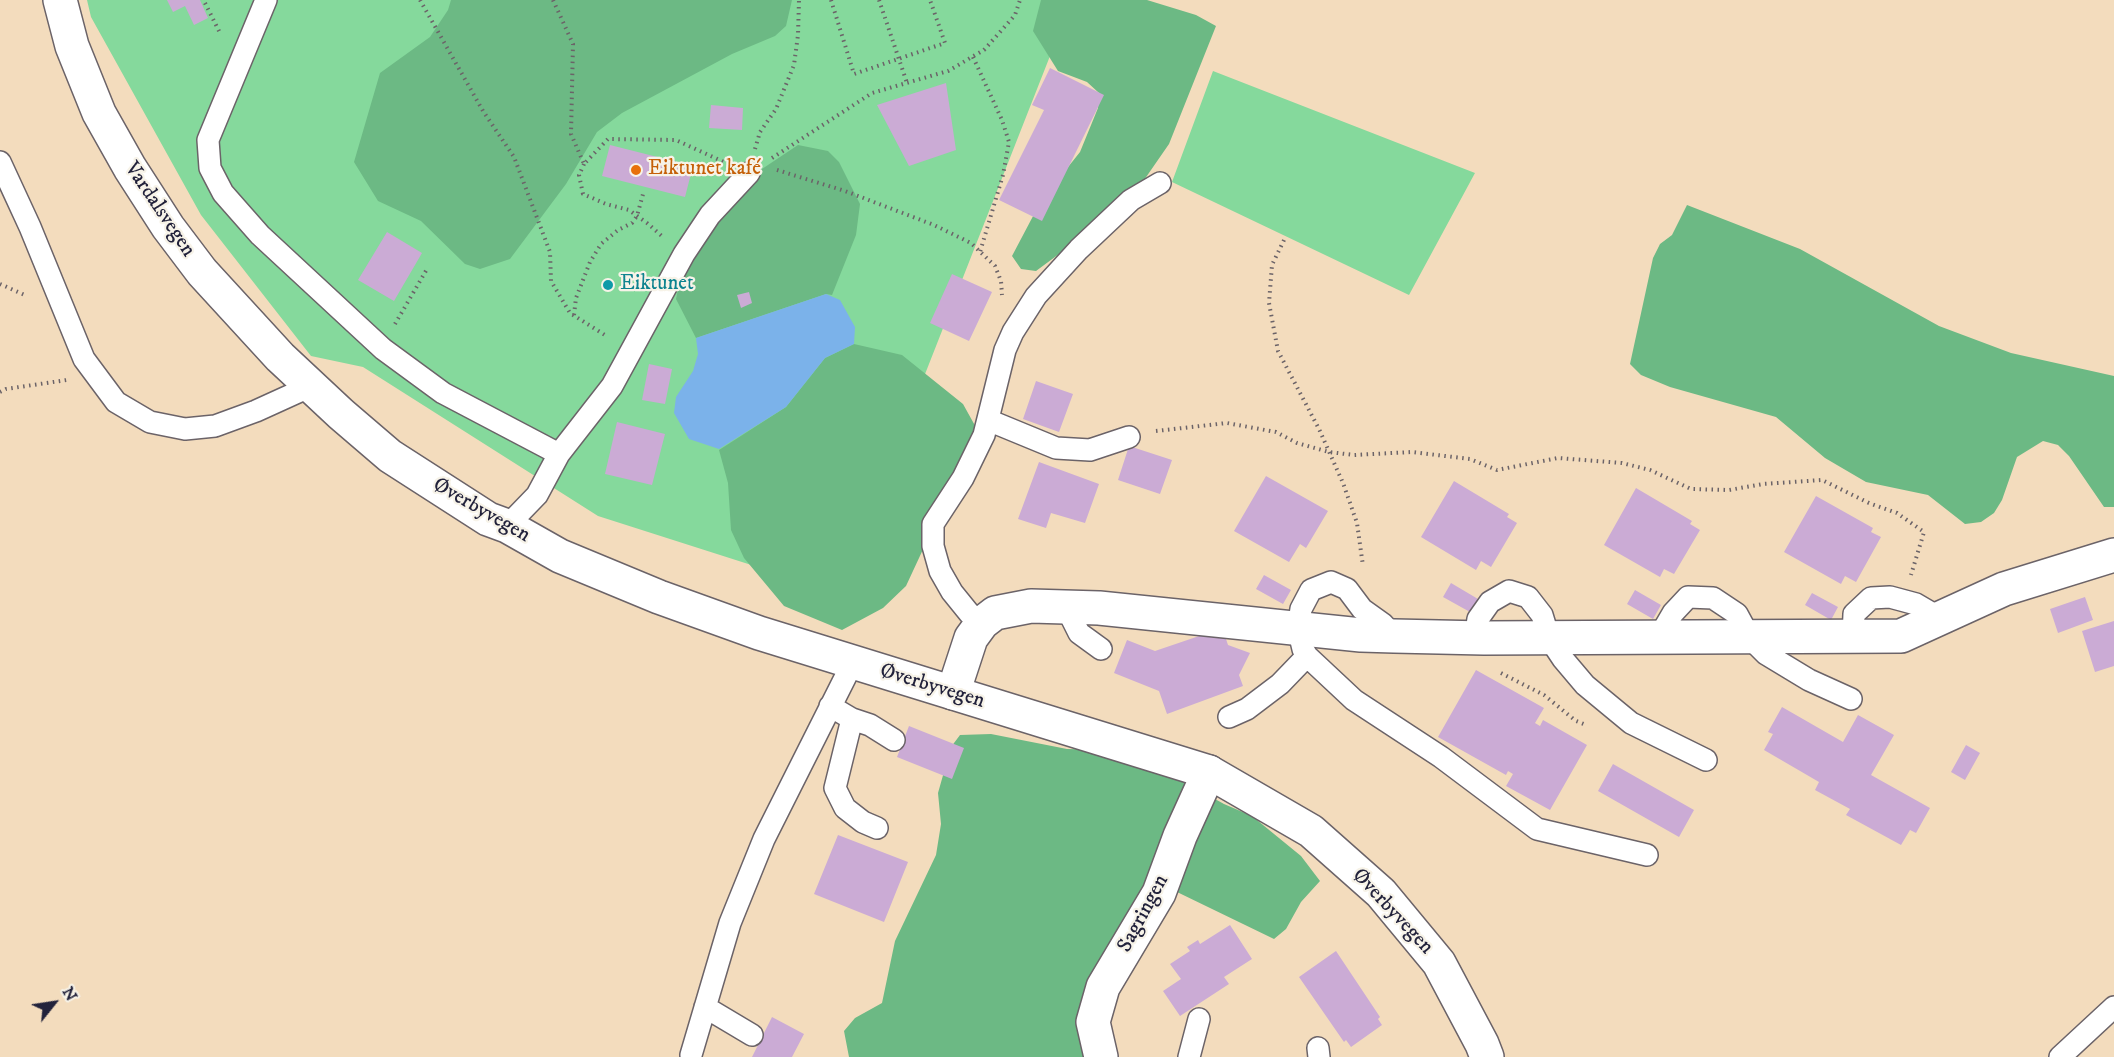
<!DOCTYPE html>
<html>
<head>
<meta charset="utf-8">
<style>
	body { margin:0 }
	#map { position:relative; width:2114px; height:1057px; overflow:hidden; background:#f3dcbd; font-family:"IM FELL DW Pica",serif }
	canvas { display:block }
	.north { position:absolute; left:24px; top:973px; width:60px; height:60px; -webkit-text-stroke:4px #f7f3e8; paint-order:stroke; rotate:60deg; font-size:16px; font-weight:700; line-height:24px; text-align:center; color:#22223b }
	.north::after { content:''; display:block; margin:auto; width:21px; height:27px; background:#22223b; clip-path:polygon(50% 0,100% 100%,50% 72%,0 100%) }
</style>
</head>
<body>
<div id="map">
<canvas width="2114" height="1057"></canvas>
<div class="north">N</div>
</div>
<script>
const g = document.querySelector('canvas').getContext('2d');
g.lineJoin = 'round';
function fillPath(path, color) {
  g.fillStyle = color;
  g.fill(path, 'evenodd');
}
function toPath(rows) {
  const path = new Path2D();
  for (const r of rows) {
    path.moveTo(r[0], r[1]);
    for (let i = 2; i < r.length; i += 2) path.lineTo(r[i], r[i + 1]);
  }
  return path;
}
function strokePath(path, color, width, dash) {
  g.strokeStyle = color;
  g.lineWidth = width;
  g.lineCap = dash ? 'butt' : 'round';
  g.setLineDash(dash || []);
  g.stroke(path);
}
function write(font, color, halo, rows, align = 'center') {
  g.font = font + ' "IM FELL DW Pica",serif';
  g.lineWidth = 4.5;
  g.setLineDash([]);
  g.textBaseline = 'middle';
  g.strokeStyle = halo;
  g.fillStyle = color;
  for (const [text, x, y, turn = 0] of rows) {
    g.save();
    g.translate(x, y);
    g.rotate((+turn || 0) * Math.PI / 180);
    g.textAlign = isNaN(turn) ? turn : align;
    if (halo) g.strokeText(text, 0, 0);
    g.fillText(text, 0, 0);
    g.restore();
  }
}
fillPath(toPath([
	[87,0,1072,0,839,593,598,516,363,367,311,356,201,215,91,17],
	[1213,71,1475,173,1409,295,1172,182]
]), '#85d99c');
fillPath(toPath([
	[451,0,792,0,786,26,775,36,732,54,622,113,597,132,566,184,510,259,480,269,465,264,421,221,378,201,354,162,380,73,430,37,448,10],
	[1041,0,1147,0,1196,15,1216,26,1169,144,1142,183,1086,234,1036,271,1021,269,1012,256,1041,201,1080,152,1098,108,1099,93,1087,82,1058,71,1033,31],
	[798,145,828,151,839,162,860,204,856,235,832,295,826,294,696,338,676,299,679,284,736,192,759,171],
	[1687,205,1800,249,1939,326,2011,353,2114,376,2114,507,2104,507,2069,456,2058,445,2043,441,2017,457,2002,500,1994,513,1981,522,1965,524,1928,495,1866,482,1825,458,1776,417,1670,387,1641,375,1630,364,1653,258,1660,244,1672,235],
	[854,344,902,355,963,404,978,431,906,586,883,608,842,630,784,606,744,558,731,530,728,483,719,450,786,407,825,358],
	[991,734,1067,749,1113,750,1157,767,1224,804,1252,816,1301,856,1320,881,1301,902,1286,929,1274,939,1177,892,1162,895,1087,1057,849,1057,844,1031,855,1018,882,1003,895,941,936,855,941,824,938,793,951,747,960,735]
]), '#6cb984');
fillPath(toPath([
	[826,294,840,300,855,327,854,344,825,358,786,407,719,449,689,439,674,413,676,397,693,371,698,354,696,338]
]), '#7bb2ea');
fillPath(toPath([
	[167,0,200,0,208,18,194,25,185,6,173,12],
	[1050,68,1104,95,1042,221,999,200,1044,110,1032,105],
	[946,83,956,150,909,166,877,105],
	[711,105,743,108,742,130,709,128],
	[610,145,693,166,685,197,602,176],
	[387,232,422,253,394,301,358,280],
	[952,274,992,292,969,341,930,323],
	[749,292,752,303,741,308,737,295],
	[649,364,672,369,665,404,642,400],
	[1036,381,1073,394,1059,432,1023,419],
	[617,422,665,434,652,485,605,474],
	[1129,446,1172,460,1160,494,1118,480],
	[1039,462,1099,484,1085,523,1051,513,1046,528,1018,519],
	[1266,476,1328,511,1306,548,1300,544,1289,562,1234,531],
	[1454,481,1509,514,1507,517,1517,523,1491,567,1481,561,1476,570,1421,537],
	[1636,488,1692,521,1690,524,1700,530,1674,574,1664,569,1660,577,1604,545],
	[1816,496,1873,528,1871,532,1881,537,1856,582,1845,576,1841,584,1784,552],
	[1264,575,1291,590,1283,604,1256,589],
	[1451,583,1478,599,1470,612,1443,597],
	[1635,590,1661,605,1653,619,1627,604],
	[1812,593,1838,607,1831,620,1805,605],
	[2085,597,2093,620,2058,633,2050,609],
	[2114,621,2114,666,2095,672,2082,631],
	[1208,633,1224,633,1228,645,1250,653,1239,675,1243,686,1167,714,1159,691,1114,673,1127,640,1155,651],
	[1476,670,1544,708,1535,723,1540,726,1543,720,1587,745,1550,810,1506,786,1513,774,1508,771,1506,775,1438,737],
	[1782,707,1843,742,1858,715,1894,735,1871,775,1930,808,1916,833,1910,830,1901,845,1846,815,1850,809,1815,790,1819,782,1764,750,1773,734,1768,732],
	[909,726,964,748,952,779,897,757],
	[1966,745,1980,753,1965,780,1951,772],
	[1613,764,1694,810,1679,837,1598,791],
	[838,835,908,862,884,922,814,894],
	[1230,925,1252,959,1224,977,1229,984,1180,1016,1163,991,1181,979,1170,964,1190,951,1187,947,1198,940,1200,944],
	[1336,951,1380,1017,1378,1019,1382,1025,1351,1047,1346,1040,1344,1042,1299,977],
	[772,1017,804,1034,792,1057,752,1057]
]), '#cbabd5');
const lane = toPath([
	[266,0,208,140,210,168,223,193,260,235,383,349,443,393,559,454,537,495,507,526],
	[0,162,30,227,84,359,116,402,150,422,185,429,215,426,256,411,311,386],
	[988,420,1056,448,1090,450,1129,437],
	[559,454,612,386,684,254,710,215,749,173],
	[1066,607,1079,633,1101,649],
	[982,623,969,613,952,592,940,571,933,546,933,524,963,478,984,435,1005,350,1013,332,1036,296,1079,249,1131,200,1160,183],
	[1394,636,1383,624,1362,609,1347,589,1331,582,1311,590,1301,609,1298,628,1303,649,1307,656,1354,700,1441,757,1537,829,1647,855],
	[1659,637,1673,613,1688,597,1713,598,1737,614,1750,638,1766,654,1809,680,1851,699],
	[1853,637,1854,614,1871,598,1890,597,1916,604,1940,618],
	[1475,638,1478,619,1490,602,1509,591,1528,597,1542,615,1549,638,1563,659,1585,685,1631,723,1706,760],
	[830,706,852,719,835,788,845,808,863,822,877,828],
	[1229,717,1247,709,1280,684,1307,656],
	[852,719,870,725,894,740],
	[705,1007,752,1035],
	[1318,1048,1319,1057],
	[691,1055,730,923,764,839,853,662],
	[1189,1057,1199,1019],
	[2060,1057,2114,1007]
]);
const street = toPath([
	[953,693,971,638,982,623,995,613,1031,606,1099,608,1361,635,1394,636,1484,638,1901,636,2004,589,2114,555],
	[1101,1057,1093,1022,1103,987,1159,893,1180,836,1209,772]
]);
const secondary = toPath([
	[60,0,72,46,99,113,130,168,168,227,202,272,280,357,341,414,390,456,488,519,507,526,560,556,659,597,759,633,1209,772,1311,831,1381,893,1439,963,1482,1044,1487,1057]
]);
strokePath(lane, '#6b6368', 24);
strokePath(street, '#6b6368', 36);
strokePath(secondary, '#6b6368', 36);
strokePath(toPath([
	[420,0,483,111,514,157,550,252,551,281,570,313,608,337],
	[553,0,573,44,571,134,584,164,608,139,676,140,724,162],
	[831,0,854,74,945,43,930,0],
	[879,0,907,83],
	[205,3,221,35],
	[973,57,1002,120,1009,142,1003,175,980,252],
	[755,149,760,132,776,109,794,65,798,35,799,0],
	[772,158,872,93,948,71,984,50,1015,15,1020,0],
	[584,164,579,175,583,194,606,204,629,210,647,223,664,238],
	[777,170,845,191,934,225,971,243,995,266,1001,281,1002,295],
	[1284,240,1272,265,1269,303,1278,351,1319,429,1343,483,1357,523,1363,566],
	[0,284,27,296],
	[574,315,576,298,590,262,601,244,618,230,632,223,637,216,643,194],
	[395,324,427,269],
	[0,392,6,389,67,380],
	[1156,431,1227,423,1276,432,1297,443,1329,452,1354,455,1412,452,1470,459,1497,470,1558,458,1622,463,1650,470,1691,489,1729,490,1763,484,1822,480,1869,503,1897,513,1924,532,1911,575],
	[1501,673,1544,695,1576,721,1586,725]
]), '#6b6368', 4, [1.5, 4.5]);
strokePath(lane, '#fff', 21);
strokePath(street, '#fff', 33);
strokePath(secondary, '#fff', 33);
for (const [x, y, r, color] of [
	[636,170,6,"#e8710a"],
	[608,285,6,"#0f9aa8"]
]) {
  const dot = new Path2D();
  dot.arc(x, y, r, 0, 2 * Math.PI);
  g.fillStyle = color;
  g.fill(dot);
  strokePath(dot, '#f7f3e8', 2);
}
write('21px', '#c56008', '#f7f3e8', [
	["Eiktunet kafé",648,170]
], 'left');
write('21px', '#22223b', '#f7f3e8', [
	["Vardalsvegen",159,210,56],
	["Øverbyvegen",481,511,30],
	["Øverbyvegen",932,687,17],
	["Øverbyvegen",1392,912,47],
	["Sagringen",1144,914,-62]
]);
write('21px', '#0d838f', '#f7f3e8', [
	["Eiktunet",620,285]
], 'left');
</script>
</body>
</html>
